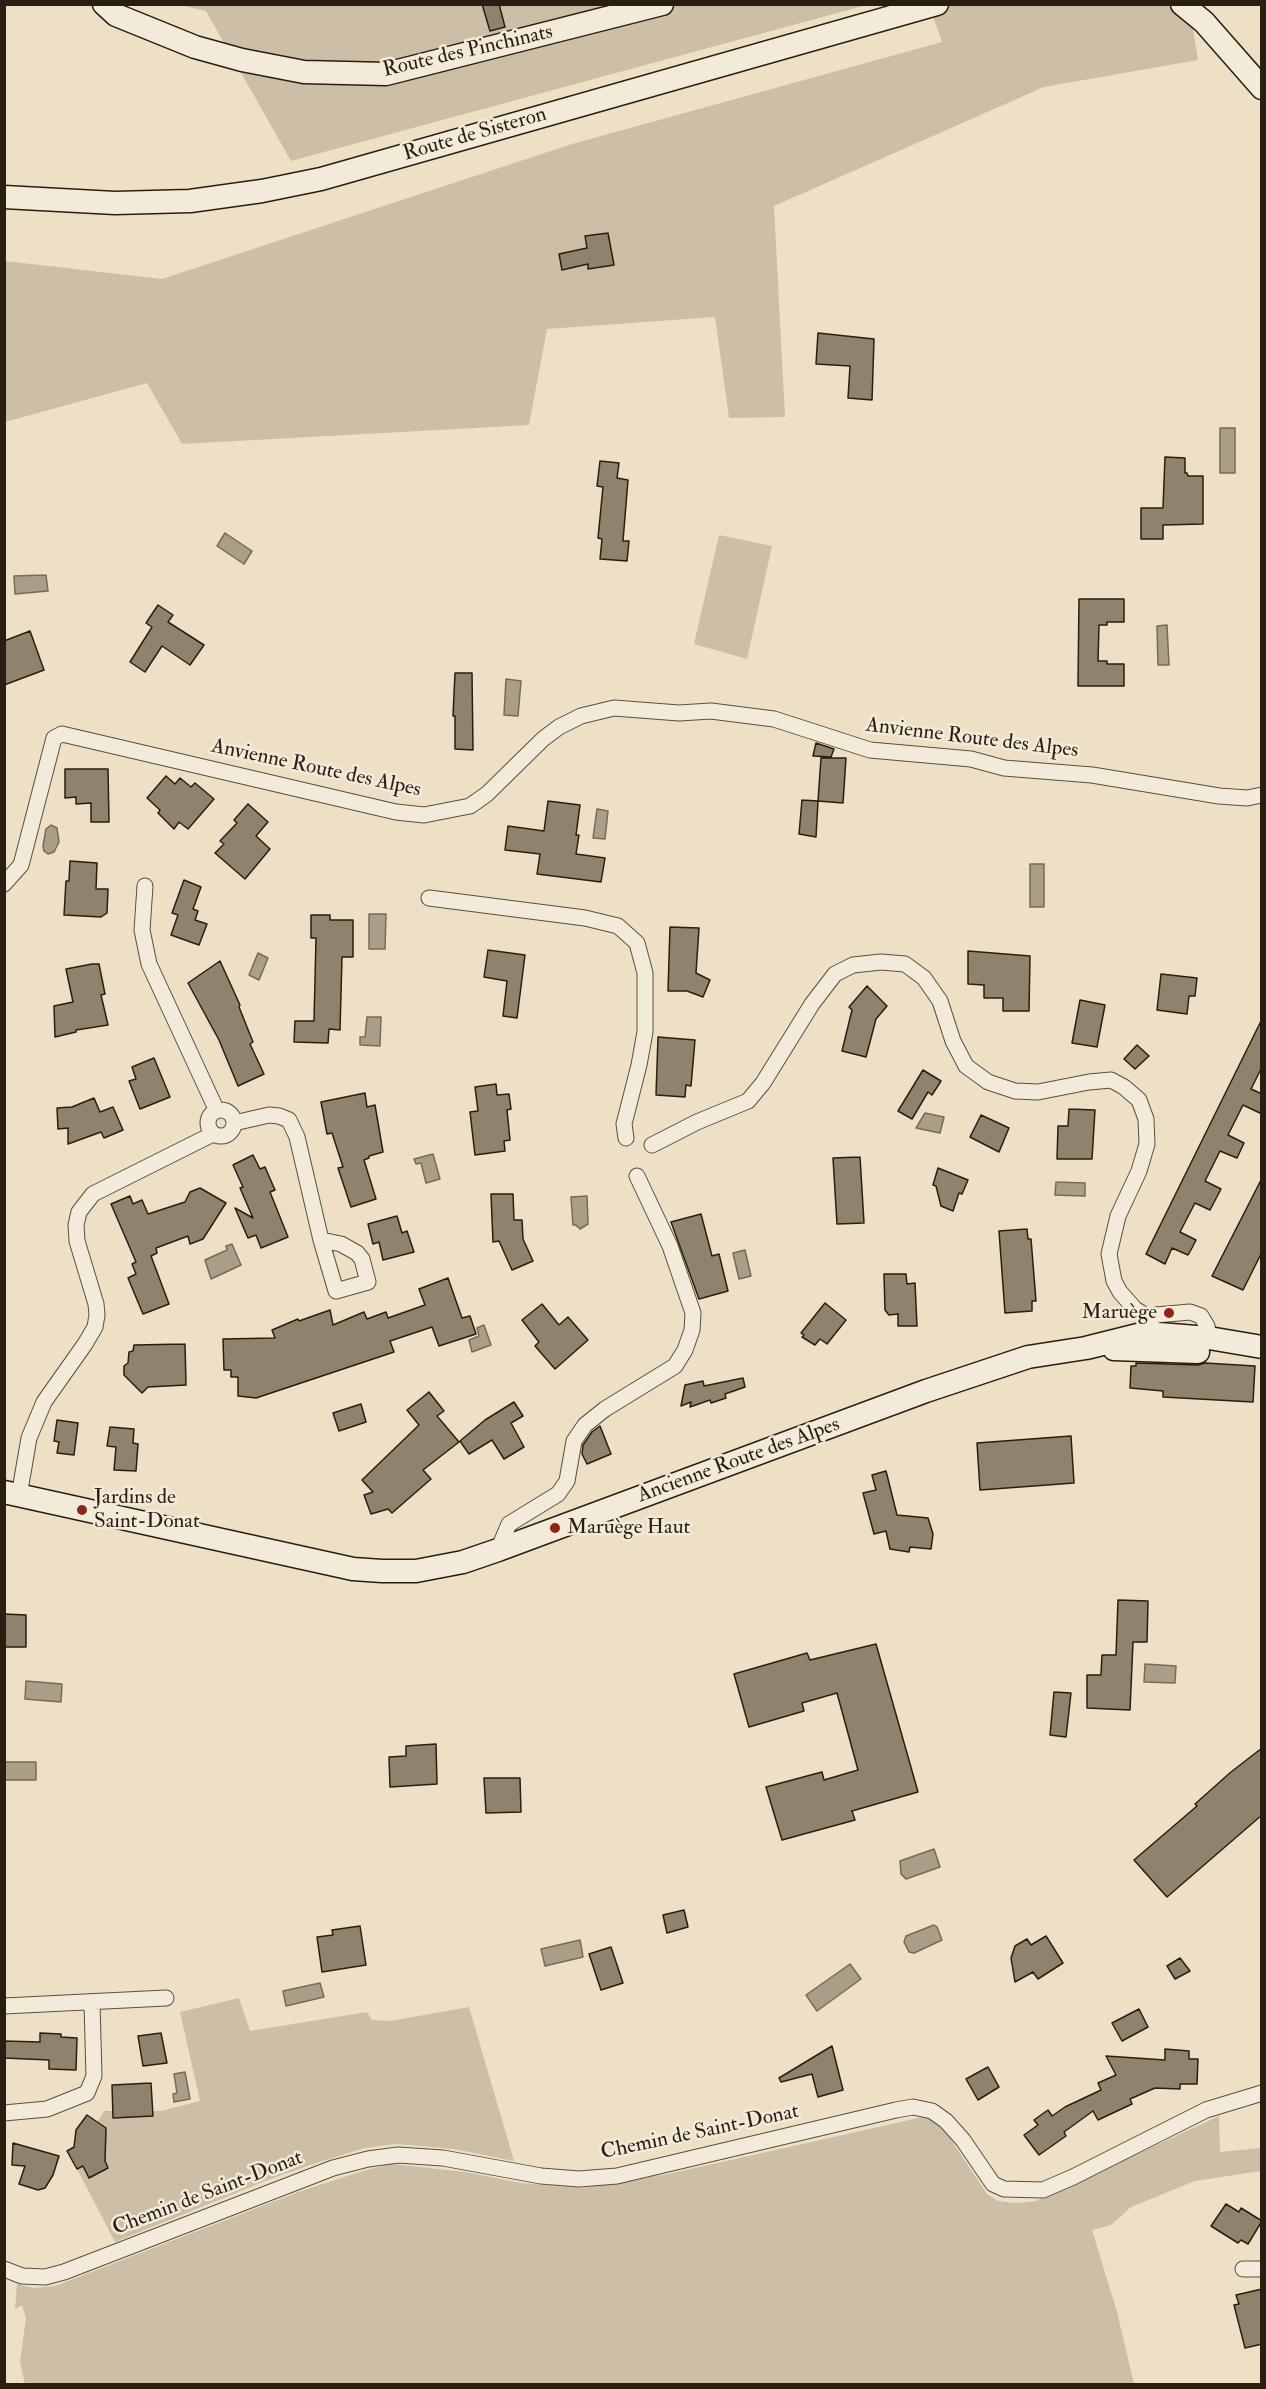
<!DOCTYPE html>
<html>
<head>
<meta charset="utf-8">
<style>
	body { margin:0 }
	#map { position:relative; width:1266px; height:2389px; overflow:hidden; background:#ede0c5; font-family:"IM FELL Double Pica",serif }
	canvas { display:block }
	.frame { position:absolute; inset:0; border:6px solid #2a1e10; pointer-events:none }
</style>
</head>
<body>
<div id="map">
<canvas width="1266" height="2389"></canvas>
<div class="frame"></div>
</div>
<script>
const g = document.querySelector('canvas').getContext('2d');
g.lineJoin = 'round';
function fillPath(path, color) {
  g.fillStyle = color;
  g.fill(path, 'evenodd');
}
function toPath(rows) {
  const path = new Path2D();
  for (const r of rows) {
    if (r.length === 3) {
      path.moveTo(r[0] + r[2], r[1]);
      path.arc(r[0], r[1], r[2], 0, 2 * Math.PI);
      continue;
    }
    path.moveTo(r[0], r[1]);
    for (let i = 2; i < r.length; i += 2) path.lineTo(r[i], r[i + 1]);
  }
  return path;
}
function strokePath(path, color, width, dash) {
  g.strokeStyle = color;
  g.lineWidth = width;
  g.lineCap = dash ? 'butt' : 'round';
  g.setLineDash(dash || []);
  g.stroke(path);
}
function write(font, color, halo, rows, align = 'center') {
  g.font = font + ' "IM FELL Double Pica",serif';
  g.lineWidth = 5;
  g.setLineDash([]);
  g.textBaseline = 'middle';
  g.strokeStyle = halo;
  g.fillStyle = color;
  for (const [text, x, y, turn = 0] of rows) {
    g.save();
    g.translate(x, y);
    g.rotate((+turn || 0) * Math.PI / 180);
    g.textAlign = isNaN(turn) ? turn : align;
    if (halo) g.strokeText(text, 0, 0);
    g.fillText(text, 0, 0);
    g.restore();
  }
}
fillPath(toPath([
	[179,5,867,5,291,161,206,11],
	[929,5,1189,5,1198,60,1044,87,774,206,785,417,729,418,715,317,547,329,529,425,182,444,147,383,5,422,5,261,162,279,572,144,942,42],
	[719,535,772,546,747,659,694,644],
	[239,1998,250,2031,367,2012,372,2020,390,2021,469,2007,514,2161,454,2149,396,2144,365,2148,313,2164,268,2180,115,2242,74,2163,104,2111,161,2111,200,2101,180,2012],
	[1219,2116,1220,2152,1261,2148,1261,2171,1195,2181,1131,2207,1111,2225,1092,2230,1117,2312,1134,2384,25,2384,20,2362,26,2318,22,2305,15,2309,17,2284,34,2288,55,2286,301,2191,366,2170,392,2164,466,2172,520,2183,583,2188,668,2174,923,2117,935,2120,948,2135,987,2194,998,2201,1016,2203,1036,2201]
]), '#ccbfa6');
const water = toPath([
	[1220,428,1235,428,1235,473,1220,473,1220,428],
	[225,533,252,551,244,564,217,546,225,533],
	[46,575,48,591,15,594,14,576,46,575],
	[1167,625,1169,665,1158,665,1157,626,1167,625],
	[506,679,521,681,518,716,504,715,506,679],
	[597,809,608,811,605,839,593,838,597,809],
	[51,825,57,828,59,842,54,852,48,854,44,851,43,846,46,829,51,825],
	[1030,864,1044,864,1044,907,1030,907,1030,864],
	[369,914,386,914,385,949,369,949,369,914],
	[258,953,268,958,259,980,249,975,258,953],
	[367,1017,381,1017,380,1046,360,1045,360,1037,365,1037,367,1017],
	[925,1113,944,1117,940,1133,916,1128,925,1113],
	[433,1154,440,1179,426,1183,421,1163,416,1164,414,1159,433,1154],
	[1056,1182,1085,1183,1085,1196,1055,1195,1056,1182],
	[587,1196,588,1224,580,1229,576,1225,573,1225,571,1197,587,1196],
	[232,1244,241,1265,211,1279,205,1260,227,1250,226,1246,232,1244],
	[745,1250,751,1276,739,1279,733,1253,745,1250],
	[484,1325,491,1345,472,1352,469,1340,479,1336,477,1328,484,1325],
	[1145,1664,1176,1666,1175,1683,1144,1682,1145,1664],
	[26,1681,62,1684,61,1702,25,1699,26,1681],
	[5,1762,36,1762,36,1780,5,1780,5,1762],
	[934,1849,940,1867,906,1879,901,1874,900,1861,934,1849],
	[934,1925,937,1927,942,1940,914,1953,909,1952,904,1942,906,1936,934,1925],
	[580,1940,583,1957,545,1966,541,1949,580,1940],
	[850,1964,861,1979,817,2011,806,1995,850,1964],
	[320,1983,324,1997,286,2006,283,1991,320,1983],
	[185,2072,190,2099,174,2102,173,2094,177,2093,174,2074,185,2072]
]);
fillPath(water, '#ab9e87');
strokePath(water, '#776b57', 1.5);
const building = toPath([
	[482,4,499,4,505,27,490,31,482,4],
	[608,233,614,265,588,269,588,264,562,270,559,254,587,248,585,236,608,233],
	[818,333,874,339,872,400,848,398,850,366,816,364,818,333],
	[1165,457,1185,458,1185,473,1187,473,1188,476,1203,476,1203,524,1163,525,1163,539,1141,539,1141,508,1163,508,1165,457],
	[600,461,619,463,617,478,628,480,623,541,629,541,627,561,600,559,602,539,598,538,603,487,597,486,600,461],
	[1079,599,1124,599,1124,622,1107,622,1107,625,1099,625,1098,661,1107,661,1107,664,1124,664,1124,686,1078,686,1079,599],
	[158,605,173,615,168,622,204,645,190,665,162,646,145,672,130,662,152,627,146,623,158,605],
	[30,631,44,670,4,685,4,641,30,631],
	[455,673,472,673,473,750,455,749,455,716,453,716,455,673],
	[816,743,834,749,831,757,813,756,816,743],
	[821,758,846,758,843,803,818,801,821,758],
	[65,769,108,769,109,822,91,822,91,803,76,804,76,797,65,798,65,769],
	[166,776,175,784,180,778,191,787,195,783,214,799,188,829,179,822,174,829,158,813,160,810,147,798,166,776],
	[802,800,818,801,816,837,799,834,802,800],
	[548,801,580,805,576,835,579,835,576,854,605,858,601,882,537,874,540,854,505,850,508,826,544,831,548,801],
	[248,804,268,822,256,836,270,849,245,879,215,853,224,844,220,841,237,823,234,820,248,804],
	[70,861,97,863,96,889,108,889,107,913,101,917,64,915,66,881,69,881,70,861],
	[184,880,201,887,193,909,198,911,195,920,207,924,199,945,171,935,178,915,172,913,184,880],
	[311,915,330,915,330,920,353,920,353,957,342,957,340,1030,329,1029,328,1043,294,1042,295,1021,314,1021,316,938,311,938,311,915],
	[670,927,699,928,696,973,710,980,703,997,687,991,668,991,670,927],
	[488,950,525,955,517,1018,503,1016,507,981,484,977,488,950],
	[968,951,1030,956,1029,1011,1003,1011,1003,998,984,998,984,985,968,984,968,951],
	[220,961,240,1005,239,1007,253,1042,250,1044,264,1074,238,1086,219,1040,188,983,220,961],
	[92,964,99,964,105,994,101,995,108,1025,76,1030,76,1032,55,1037,54,1006,73,1002,66,969,92,964],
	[1161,974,1197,978,1195,996,1189,996,1187,1014,1157,1010,1161,974],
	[867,986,887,1006,876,1019,866,1057,842,1051,852,1010,849,1007,867,986],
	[1080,1000,1105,1005,1097,1047,1072,1043,1080,1000],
	[1262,1019,1262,1067,1251,1089,1262,1094,1262,1114,1243,1105,1228,1135,1244,1143,1237,1158,1220,1151,1205,1181,1221,1189,1210,1210,1195,1203,1180,1232,1196,1240,1192,1248,1188,1255,1172,1248,1165,1264,1146,1254,1262,1019],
	[658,1037,695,1040,691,1086,686,1085,685,1097,656,1095,658,1037],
	[1137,1045,1149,1056,1135,1069,1124,1059,1137,1045],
	[154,1058,170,1097,140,1109,129,1081,136,1079,132,1067,154,1058],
	[923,1070,941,1081,932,1095,928,1092,912,1119,898,1111,923,1070],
	[496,1084,497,1095,509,1094,511,1109,507,1110,510,1140,504,1141,505,1151,475,1155,470,1112,478,1111,475,1087,496,1084],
	[365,1093,367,1107,375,1105,383,1152,369,1156,369,1158,364,1160,376,1199,351,1207,338,1168,343,1167,332,1133,327,1134,321,1102,365,1093],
	[94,1098,100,1112,113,1107,123,1130,104,1138,101,1132,68,1144,68,1128,58,1129,57,1108,72,1107,94,1098],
	[1069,1109,1095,1110,1092,1159,1057,1159,1058,1126,1068,1126,1069,1109],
	[981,1115,1009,1128,999,1152,970,1137,981,1115],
	[253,1155,260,1169,265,1167,275,1190,270,1192,288,1237,261,1248,256,1235,248,1238,235,1208,253,1218,240,1188,243,1187,233,1165,253,1155],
	[860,1157,864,1223,837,1224,833,1158,860,1157],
	[938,1168,968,1180,962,1194,959,1193,953,1211,941,1206,936,1186,933,1185,938,1168],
	[1262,1178,1262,1252,1243,1290,1212,1276,1262,1178],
	[200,1188,226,1203,203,1239,190,1244,188,1236,156,1248,157,1253,151,1256,169,1304,143,1314,128,1278,136,1274,132,1264,136,1262,111,1204,130,1196,133,1204,142,1200,148,1214,185,1202,190,1192,200,1188],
	[491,1194,513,1194,514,1220,522,1220,523,1239,533,1261,512,1270,499,1241,493,1242,491,1194],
	[701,1214,712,1256,719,1254,728,1291,699,1299,671,1222,701,1214],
	[397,1216,402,1233,407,1231,414,1252,383,1260,379,1242,373,1244,368,1224,397,1216],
	[1027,1229,1028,1239,1031,1239,1036,1301,1032,1301,1032,1311,1005,1313,999,1231,1027,1229],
	[884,1274,906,1274,907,1284,915,1283,917,1326,898,1326,898,1314,889,1315,885,1310,884,1274],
	[448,1278,462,1318,470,1316,476,1334,439,1346,432,1327,390,1341,394,1352,256,1398,238,1396,238,1377,231,1377,231,1370,224,1370,223,1339,275,1338,272,1330,298,1319,299,1321,330,1310,333,1325,364,1312,367,1319,386,1312,388,1318,425,1305,419,1289,448,1278],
	[825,1303,846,1320,827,1344,820,1339,815,1345,802,1337,804,1335,801,1333,825,1303],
	[542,1304,559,1325,568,1317,588,1340,555,1369,535,1346,539,1342,522,1320,542,1304],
	[185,1344,186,1385,148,1387,142,1393,124,1375,124,1366,128,1363,129,1352,133,1351,134,1345,185,1344],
	[1136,1363,1198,1365,1205,1363,1255,1366,1253,1402,1163,1397,1163,1391,1130,1388,1131,1366,1136,1366,1136,1363],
	[743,1378,745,1387,725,1394,726,1398,711,1403,710,1400,690,1407,691,1402,681,1406,685,1385,703,1381,704,1386,743,1378],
	[429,1392,444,1411,437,1416,459,1442,423,1470,431,1479,392,1513,388,1509,371,1514,364,1495,373,1492,362,1480,419,1425,407,1410,429,1392],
	[514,1402,523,1416,511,1423,524,1447,504,1459,492,1440,469,1454,460,1441,485,1420,514,1402],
	[361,1404,366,1422,339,1431,333,1413,361,1404],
	[57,1420,78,1423,74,1455,57,1453,59,1442,54,1441,57,1420],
	[600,1426,611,1454,587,1464,582,1454,583,1445,592,1432,600,1426],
	[110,1427,134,1429,133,1443,138,1444,136,1471,114,1470,116,1447,107,1446,110,1427],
	[1071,1436,1074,1483,980,1490,977,1443,1071,1436],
	[886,1471,897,1515,928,1518,933,1534,931,1549,910,1547,909,1552,890,1549,886,1531,874,1534,863,1493,876,1490,872,1475,886,1471],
	[1118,1600,1148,1601,1147,1642,1133,1642,1130,1710,1087,1708,1087,1675,1101,1675,1102,1655,1116,1655,1118,1600],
	[4,1614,26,1615,26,1647,4,1647,4,1614],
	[876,1644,918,1792,852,1811,855,1820,782,1840,766,1787,822,1772,824,1780,858,1770,837,1693,802,1703,804,1711,749,1727,734,1674,807,1653,810,1660,876,1644],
	[1054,1692,1071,1693,1066,1737,1050,1735,1054,1692],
	[436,1744,437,1784,390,1787,389,1757,406,1756,406,1746,436,1744],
	[1262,1748,1262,1815,1167,1897,1134,1860,1197,1806,1195,1804,1231,1772,1262,1748],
	[484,1778,520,1778,521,1812,486,1813,484,1778],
	[684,1910,688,1927,667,1933,663,1915,684,1910],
	[360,1926,366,1965,322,1972,317,1937,333,1935,332,1930,360,1926],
	[1046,1936,1063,1963,1038,1979,1033,1972,1015,1982,1011,1958,1015,1946,1027,1939,1031,1945,1046,1936],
	[611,1947,623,1983,601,1990,589,1954,611,1947],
	[1180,1958,1190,1971,1175,1979,1167,1966,1180,1958],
	[1139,2009,1148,2027,1122,2041,1112,2023,1139,2009],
	[40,2033,61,2034,61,2037,77,2038,76,2070,49,2069,49,2060,4,2058,4,2041,40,2042,40,2033],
	[161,2033,167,2063,143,2066,138,2036,161,2033],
	[832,2046,843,2090,818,2097,812,2074,781,2082,779,2078,832,2046],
	[1165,2049,1189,2051,1189,2059,1198,2059,1197,2084,1180,2084,1180,2089,1155,2088,1130,2099,1132,2104,1098,2120,1093,2111,1064,2132,1066,2136,1039,2155,1024,2135,1038,2125,1034,2120,1048,2110,1052,2116,1065,2107,1101,2090,1098,2083,1116,2075,1106,2056,1165,2060,1165,2049],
	[988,2067,999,2087,978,2100,966,2079,988,2067],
	[151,2083,153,2116,113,2118,112,2085,151,2083],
	[87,2115,106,2128,105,2161,108,2168,89,2178,83,2166,77,2169,67,2151,74,2147,76,2130,87,2115],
	[13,2143,59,2156,53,2175,45,2188,38,2190,19,2184,25,2166,12,2165,13,2143],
	[1226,2204,1239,2212,1241,2208,1262,2221,1248,2244,1241,2240,1238,2243,1211,2226,1226,2204],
	[1262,2289,1262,2344,1245,2348,1234,2305,1239,2304,1236,2295,1262,2289]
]);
fillPath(building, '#8f836e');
strokePath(building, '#2a1e10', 1.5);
const street = toPath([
	[4,884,21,865,54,738,62,734,396,812,424,815,470,806,487,794,543,739,559,727,581,716,614,708,679,713,711,711,774,719,870,750,971,759,1004,768,1092,775,1219,796,1247,798,1262,795],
	[145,886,142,930,149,964,217,1111],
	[429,898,585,918,618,926,637,943,645,973,645,1032,639,1065,624,1124,626,1138],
	[221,1123,13],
	[234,1123,269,1115,279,1116,289,1120,297,1137,321,1240,336,1291,368,1282,362,1259,357,1253,341,1244,321,1240],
	[652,1145,697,1122,748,1101,763,1083,812,1004,835,974,853,965,881,962,905,964,924,978,940,1001,953,1041,966,1066,988,1082,1015,1091,1038,1092,1089,1082,1111,1080,1124,1087,1139,1100,1146,1119,1147,1144,1139,1171,1118,1216,1109,1254,1114,1281,1120,1292,1135,1309,1151,1319],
	[1146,1325,1156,1315,1190,1312,1201,1316,1207,1326,1209,1338,1203,1345],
	[19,1496,29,1438,44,1402,85,1344,95,1327,97,1315,96,1304,77,1241,76,1225,79,1212,93,1194,213,1134],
	[498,1550,509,1524,558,1494,567,1481,574,1441,585,1425,605,1409,675,1366,685,1350,692,1330,693,1313,670,1246,637,1176],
	[4,2006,166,1998],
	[4,2113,47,2109,87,2093,94,2076,92,2003],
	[4,2269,22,2276,45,2277,64,2272,333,2168,368,2159,398,2155,443,2158,541,2176,579,2179,617,2176,896,2110,913,2107,932,2111,946,2121,963,2140,993,2184,1004,2189,1043,2190,1073,2177,1206,2110,1262,2093],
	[1243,2269,1262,2269]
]);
const secondary = toPath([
	[104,4,116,15,195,47,242,60,304,72,386,74,662,4],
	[1182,4,1204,22,1262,88],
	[4,197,115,203,190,201,262,191,321,179,937,4],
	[1114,1349,1198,1352],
	[4,1492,353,1569,382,1571,416,1571,463,1562,498,1550,926,1391,1028,1357,1086,1348,1146,1333,1209,1338,1262,1347]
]);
strokePath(street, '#5b4e3d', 17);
strokePath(secondary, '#2a1e10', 25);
strokePath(street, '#f3ebd9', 15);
strokePath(secondary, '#f3ebd9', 22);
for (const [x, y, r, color] of [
	[1169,1313,6,"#8f2418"],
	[82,1510,6,"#8f2418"],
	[555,1528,6,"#8f2418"]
]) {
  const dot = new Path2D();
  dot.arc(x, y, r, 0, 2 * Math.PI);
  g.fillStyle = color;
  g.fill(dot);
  strokePath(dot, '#f3ebd9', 2);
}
write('21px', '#2a1e10', '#f3ebd9', [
	["Route des Pinchinats",468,52,-13],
	["Route de Sisteron",475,135,-16],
	["Anvienne Route des Alpes",972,739,7],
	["Anvienne Route des Alpes",316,769,12],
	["Ancienne Route des Alpes",739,1461,-20],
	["Chemin de Saint-Donat",700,2133,-12],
	["Chemin de Saint-Donat",208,2194,-21]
]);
write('21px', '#2a1e10', '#f3ebd9', [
	["Maruège",1157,1313,"right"],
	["Jardins de",94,1498],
	["Saint-Donat",94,1522],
	["Maruège Haut",567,1528]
], 'left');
</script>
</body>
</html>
